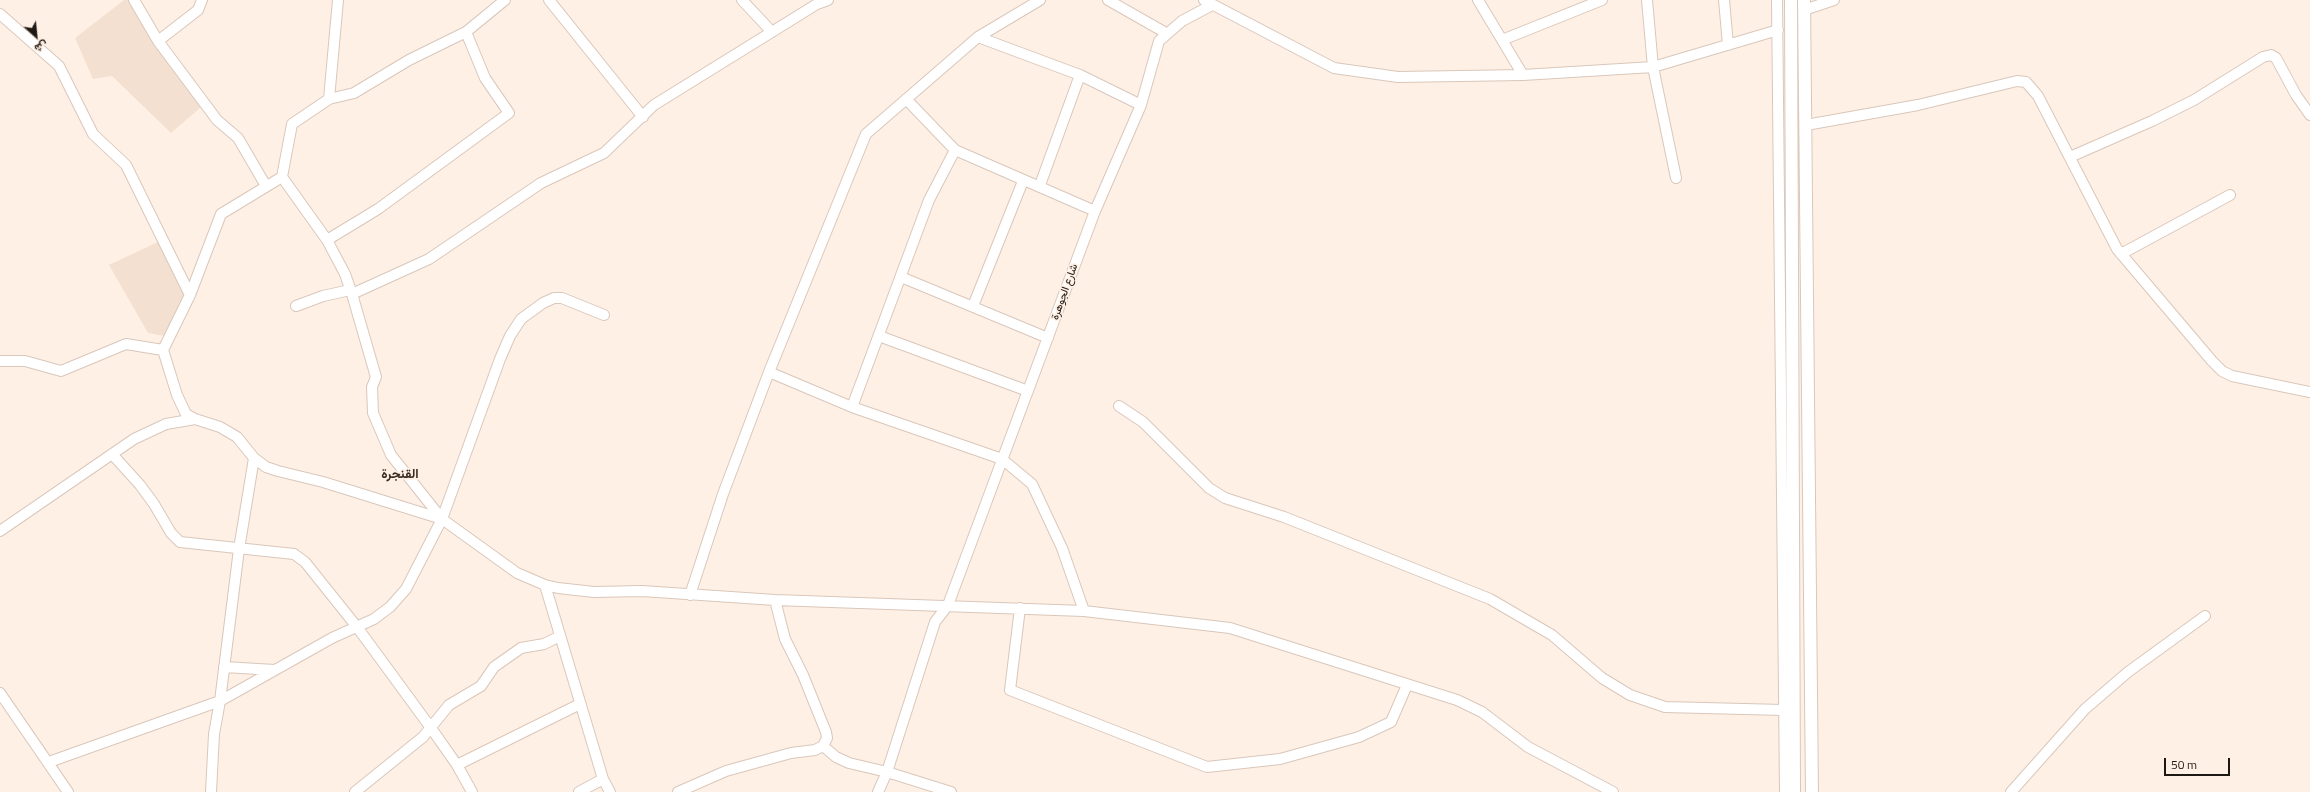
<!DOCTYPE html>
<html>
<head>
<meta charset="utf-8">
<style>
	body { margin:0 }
	#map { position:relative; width:2310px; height:792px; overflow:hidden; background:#fff0e5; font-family:"Titillium Web",Vazirmatn,sans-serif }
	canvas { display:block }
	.north { position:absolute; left:16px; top:16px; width:40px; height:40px; -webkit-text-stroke:3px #fff0e5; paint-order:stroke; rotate:153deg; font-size:11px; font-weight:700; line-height:16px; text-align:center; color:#1e1813 }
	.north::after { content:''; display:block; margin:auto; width:14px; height:18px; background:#1e1813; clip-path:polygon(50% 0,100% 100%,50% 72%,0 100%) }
	.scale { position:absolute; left:2164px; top:758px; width:66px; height:18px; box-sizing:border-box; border:2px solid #1e1813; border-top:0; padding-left:5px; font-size:12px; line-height:14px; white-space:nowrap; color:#1e1813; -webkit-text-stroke:3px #fff0e5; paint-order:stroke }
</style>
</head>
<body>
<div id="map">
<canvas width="2310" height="792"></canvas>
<div class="north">ش</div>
<div class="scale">50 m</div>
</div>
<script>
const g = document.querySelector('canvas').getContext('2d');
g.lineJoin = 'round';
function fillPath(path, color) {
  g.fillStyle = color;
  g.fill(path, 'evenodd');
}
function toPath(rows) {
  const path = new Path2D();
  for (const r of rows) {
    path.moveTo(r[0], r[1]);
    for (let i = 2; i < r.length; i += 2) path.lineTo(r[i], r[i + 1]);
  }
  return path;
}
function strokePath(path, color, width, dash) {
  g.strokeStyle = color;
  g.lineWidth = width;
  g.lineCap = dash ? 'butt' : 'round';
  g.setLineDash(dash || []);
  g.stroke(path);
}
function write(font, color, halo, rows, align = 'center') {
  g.font = font + ' "Titillium Web",Vazirmatn,sans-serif';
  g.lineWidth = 3.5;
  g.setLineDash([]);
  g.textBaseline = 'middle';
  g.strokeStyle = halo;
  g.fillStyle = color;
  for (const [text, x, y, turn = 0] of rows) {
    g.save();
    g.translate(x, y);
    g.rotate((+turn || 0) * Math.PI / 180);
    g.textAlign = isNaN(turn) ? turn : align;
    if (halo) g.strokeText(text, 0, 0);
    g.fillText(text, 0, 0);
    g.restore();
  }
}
fillPath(toPath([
	[124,0,131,0,152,38,201,107,171,133,112,76,93,79,75,38],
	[160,241,186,289,170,337,148,333,109,265]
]), '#f3e0d1');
const minor = toPath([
	[134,0,158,41],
	[202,0,198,10,158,41,217,120,238,138,266,186],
	[549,0,643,117],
	[742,0,772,32],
	[1108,0,1166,33],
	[1204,0,1334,68,1398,77,1523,75,1653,67,1778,30],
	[1478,0,1523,75],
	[1647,0,1653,67,1676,178],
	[1724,0,1728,45],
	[1777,0,1785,792],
	[1804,10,1834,0],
	[0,14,59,66,93,134,126,165,190,295],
	[978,37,1080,75,1141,105],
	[1502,40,1602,0],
	[329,99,354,93,409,60,466,32,505,0],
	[906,99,955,150,1095,211],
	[1806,125,1918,105,2017,81,2026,82,2038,96,2117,249,2212,361,2222,371,2232,376,2310,392],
	[2070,157,2152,121,2194,100,2263,57,2271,55,2276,58,2296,95,2310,115],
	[282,177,327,240,345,274,352,294],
	[1040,185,1080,75],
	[327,240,378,209,509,113,485,78,466,32],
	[2121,254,2230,195],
	[901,277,1048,338],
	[296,306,323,296,350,290],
	[973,306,1023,181],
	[879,336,1028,391],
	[0,361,25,361,61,371,126,344,163,350],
	[769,372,852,407,1002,459,1032,484,1062,548,1084,611],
	[1119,406,1143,422,1209,488,1225,498,1284,517,1490,599,1552,635,1602,678,1630,695,1665,707,1783,710],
	[852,407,929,200,955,150],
	[112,454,140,485,154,504,171,533,180,542,294,554,305,562,357,627,431,728,457,765,472,792],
	[254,458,237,437,220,427,195,419,186,414,177,395,163,350,190,295,221,214,282,177,292,124,329,99,338,0],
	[442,519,391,455,373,413,372,387,376,377,352,294,429,259,541,183,604,153,654,105,817,4,828,0],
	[0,531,134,439,166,424,195,419],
	[545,585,603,779,610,792],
	[690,595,723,494,769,372,866,134,978,37,1040,0],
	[1020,608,1010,690,1207,767,1280,759,1359,737,1391,722,1407,685],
	[224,667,275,670],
	[0,693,68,792],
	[823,746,836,757,849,763,887,772,951,792],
	[49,762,220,701,332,638,374,619,390,607,406,589,442,519,500,359,510,336,521,319,543,303,554,298,562,298,604,315],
	[457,765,580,704],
	[211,792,214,734,220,701,239,549,254,458,266,467,278,471,323,482,442,519,517,573,545,585,558,588,594,592,642,591,775,600,1084,611,1230,628,1457,700,1482,712,1528,747,1613,792],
	[355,792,423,737,449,705,481,686,494,667,521,648,544,644,560,636],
	[579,792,603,779],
	[678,792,726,771,791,753,815,750,823,746,827,738,826,732,803,675,785,639,775,600],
	[878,792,887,772,935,622,948,605,1095,211,1141,105,1159,41,1182,21,1212,5],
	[2011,792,2085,709,2128,672,2205,616]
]);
const major = toPath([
	[1791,0,1794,792],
	[1804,0,1812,792]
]);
strokePath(minor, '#d9c7ba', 12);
strokePath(major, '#d9c7ba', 14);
strokePath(minor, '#fff', 10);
strokePath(major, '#fff', 12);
write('11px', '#1e1813', '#fff0e5', [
	["شارع الجوهرة",1065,292,-70]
]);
write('bold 13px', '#3a2c21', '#fff0e5', [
	["القنجرة",400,475]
]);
</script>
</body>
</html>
